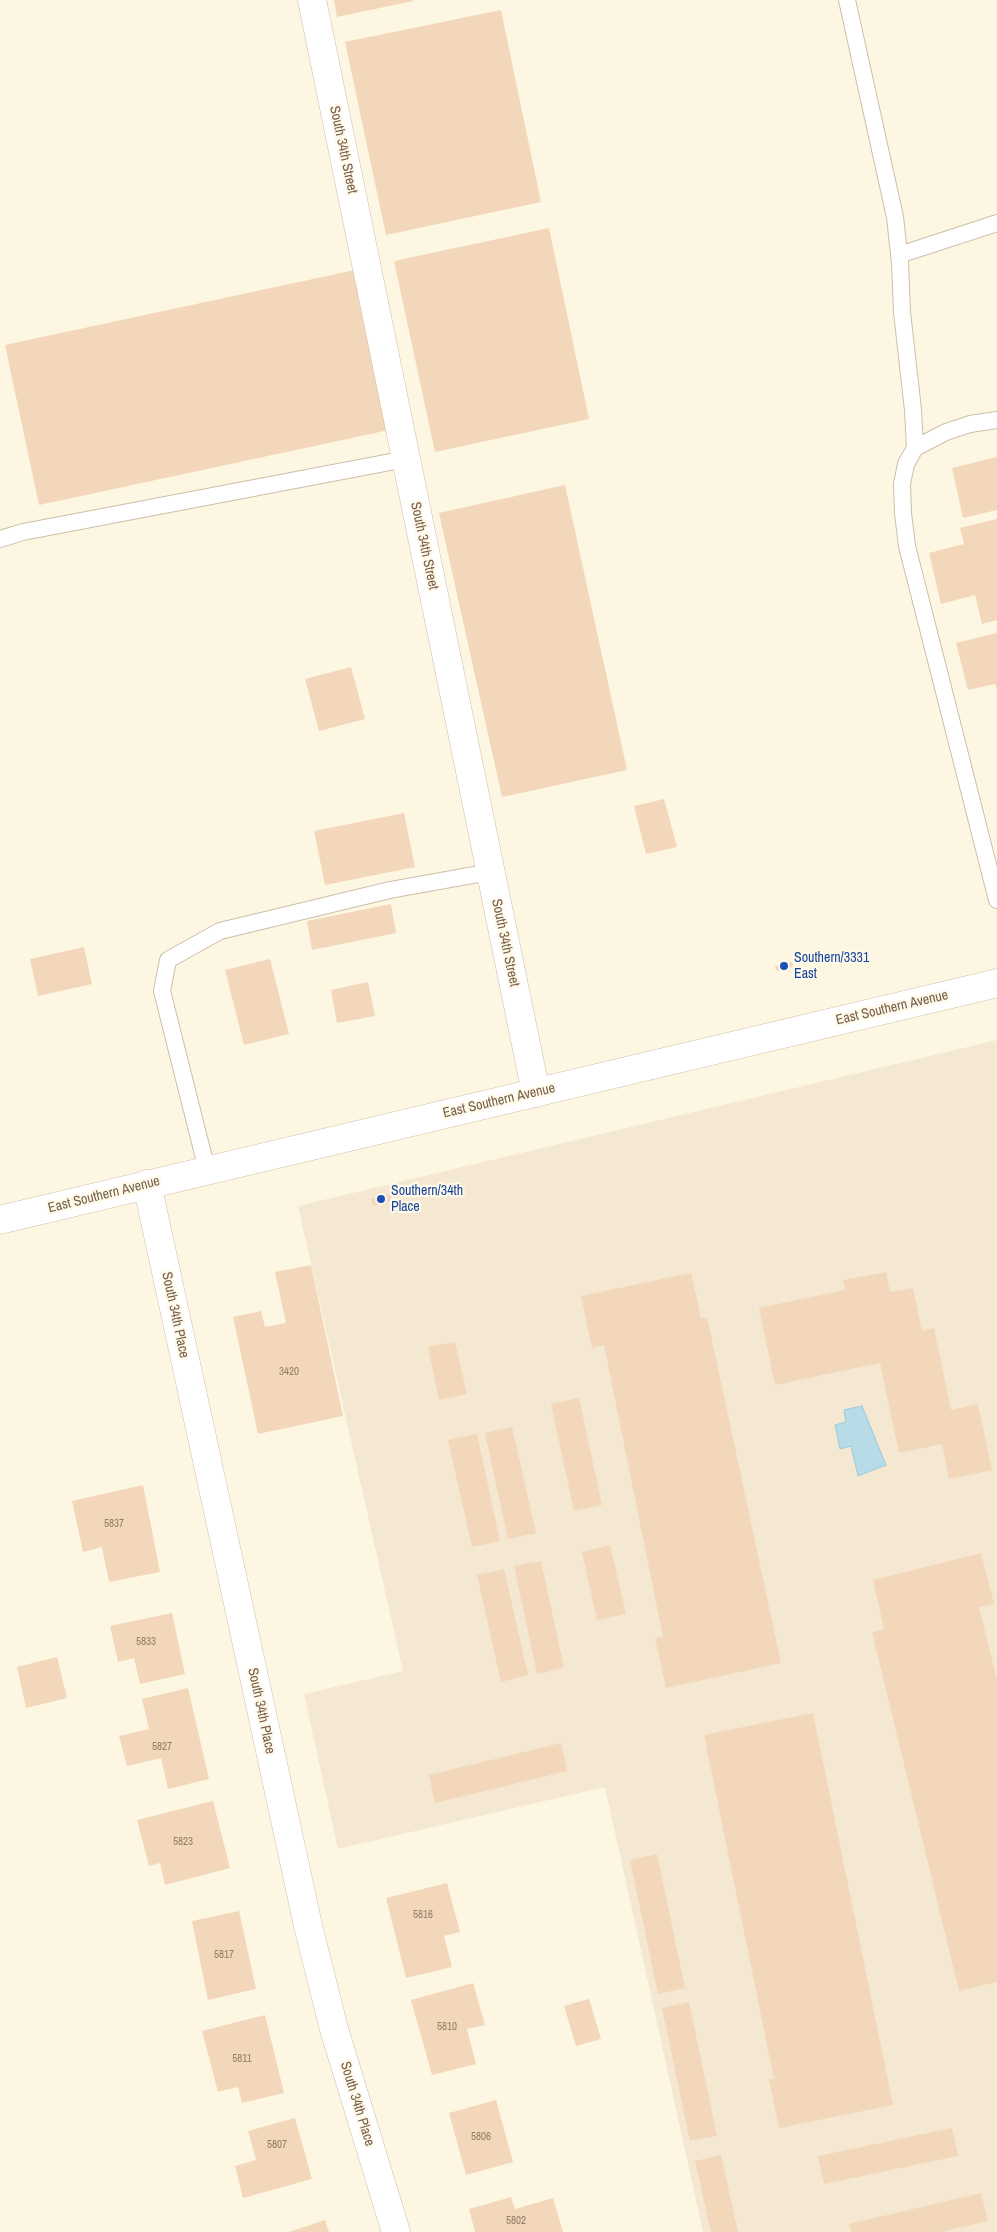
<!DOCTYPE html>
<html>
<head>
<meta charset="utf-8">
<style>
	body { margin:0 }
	canvas { display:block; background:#fdf6e3 }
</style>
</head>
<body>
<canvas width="997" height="2232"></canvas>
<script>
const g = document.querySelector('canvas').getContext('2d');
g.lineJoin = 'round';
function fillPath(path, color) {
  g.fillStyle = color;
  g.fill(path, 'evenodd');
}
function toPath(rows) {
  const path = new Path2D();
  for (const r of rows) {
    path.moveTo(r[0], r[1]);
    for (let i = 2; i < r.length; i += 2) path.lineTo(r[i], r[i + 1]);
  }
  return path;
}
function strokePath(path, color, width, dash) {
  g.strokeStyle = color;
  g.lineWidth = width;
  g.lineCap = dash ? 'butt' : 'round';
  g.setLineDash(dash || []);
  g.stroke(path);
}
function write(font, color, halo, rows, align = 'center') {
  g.font = font + ' "Archivo Narrow",sans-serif';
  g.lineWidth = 4.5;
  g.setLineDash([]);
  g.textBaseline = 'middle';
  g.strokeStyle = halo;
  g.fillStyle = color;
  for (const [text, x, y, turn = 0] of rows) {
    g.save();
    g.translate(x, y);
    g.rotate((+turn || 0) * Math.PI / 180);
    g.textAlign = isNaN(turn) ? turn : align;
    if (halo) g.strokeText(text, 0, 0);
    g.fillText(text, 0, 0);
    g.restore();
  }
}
fillPath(toPath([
	[997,1040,997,2232,703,2232,605,1787,338,1849,304,1694,403,1671,298,1206]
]), '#f4e8d2');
const water = toPath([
	[862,1406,886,1465,858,1476,851,1446,840,1449,835,1425,846,1422,844,1410,862,1406]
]);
fillPath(water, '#b7dbe7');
strokePath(water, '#9dc9d9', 1);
fillPath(toPath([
	[334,0,413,0,413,1,337,17],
	[501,10,541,202,386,235,345,42],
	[549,228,589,419,435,452,394,261],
	[355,270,389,430,39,505,5,345],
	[997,457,997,510,963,518,952,468],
	[565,485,627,770,502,797,439,513],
	[997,519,997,620,982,624,975,595,941,604,929,553,964,544,960,528],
	[997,633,997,689,995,684,968,690,956,643],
	[351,667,365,719,319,731,305,679],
	[664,799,677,847,646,854,634,806],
	[404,813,415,867,325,885,314,831],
	[391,904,396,933,312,950,307,921],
	[84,947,92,984,38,996,30,959],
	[270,959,289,1034,244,1045,225,970],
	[792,962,793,967,776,971,775,966],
	[368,982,375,1016,337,1023,331,990],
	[390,1194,392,1201,373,1206,371,1199],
	[311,1265,343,1416,258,1434,233,1317,261,1311,265,1327,286,1323,275,1272],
	[886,1272,890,1292,913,1288,922,1331,934,1328,951,1410,978,1404,992,1470,949,1479,942,1444,899,1453,880,1363,775,1385,759,1308,845,1290,843,1280],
	[691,1273,701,1318,707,1317,781,1663,666,1688,655,1638,663,1637,604,1345,592,1348,581,1296],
	[455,1342,467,1394,439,1400,428,1347],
	[579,1398,602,1505,574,1511,551,1404],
	[512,1427,536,1533,508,1539,485,1433],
	[477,1434,500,1541,472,1547,448,1440],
	[143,1485,160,1572,109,1582,102,1547,83,1552,72,1501],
	[610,1545,626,1614,597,1620,582,1552],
	[981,1553,994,1604,979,1607,997,1680,997,1982,959,1991,872,1632,884,1629,873,1580],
	[541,1561,564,1668,537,1674,514,1566],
	[504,1569,528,1675,501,1682,477,1575],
	[172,1613,185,1674,140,1684,134,1658,118,1662,110,1626],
	[57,1657,67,1698,26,1708,17,1667],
	[188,1688,209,1779,168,1789,161,1758,127,1766,119,1736,149,1729,142,1699],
	[813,1713,893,2105,779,2128,769,2079,774,2079,704,1735],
	[561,1743,567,1771,435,1803,429,1775],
	[213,1801,230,1868,165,1885,160,1863,149,1866,137,1820],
	[657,1854,685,1988,658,1994,630,1860],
	[447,1883,460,1932,444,1936,452,1967,406,1978,386,1898],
	[239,1911,256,1989,208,2000,192,1921],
	[473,1983,485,2025,467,2029,476,2064,432,2075,411,2000],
	[589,1999,601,2039,576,2046,564,2006],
	[689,2002,717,2136,690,2141,662,2008],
	[265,2015,284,2093,242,2103,238,2087,218,2092,202,2031],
	[496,2100,513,2162,466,2175,449,2113],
	[295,2118,312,2179,243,2198,235,2166,256,2160,248,2131],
	[952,2128,958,2156,824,2184,818,2156],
	[721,2155,738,2232,711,2232,695,2161],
	[981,2193,988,2221,940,2232,851,2232,849,2224],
	[511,2197,515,2209,553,2198,563,2232,475,2232,469,2209],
	[325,2220,329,2232,289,2232]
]), '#f3d7ba');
const service = toPath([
	[847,0,895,217,900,263,902,312,913,410,915,448,906,464,902,484,903,513,907,546,997,900],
	[899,255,997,223],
	[915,448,946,432,970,424,997,420],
	[0,539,23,532,406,459],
	[207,1170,162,991,168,960,220,931,390,890,490,872]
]);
const minor = toPath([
	[312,0,536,1093],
	[147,1184,309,1930,334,2029,396,2232]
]);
const secondary = toPath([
	[0,1220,997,983]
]);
strokePath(service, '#cebeaa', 18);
strokePath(minor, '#cebeaa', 29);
strokePath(secondary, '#d1bfa7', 29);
strokePath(service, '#fff', 16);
strokePath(minor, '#fff', 28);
strokePath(secondary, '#fff', 28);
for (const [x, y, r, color] of [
	[784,966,5,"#1a4fb4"],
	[381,1199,5,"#1a4fb4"]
]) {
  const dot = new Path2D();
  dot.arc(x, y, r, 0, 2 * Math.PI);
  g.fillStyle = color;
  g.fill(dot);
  strokePath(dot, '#fff9ea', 2);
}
write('11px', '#947c65', null, [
	["3420",289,1372],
	["5837",114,1524],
	["5833",146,1642],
	["5827",162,1747],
	["5823",183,1842],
	["5816",423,1915],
	["5817",224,1955],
	["5810",447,2027],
	["5811",242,2059],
	["5806",481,2137],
	["5807",277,2145],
	["5802",516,2221]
]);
write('14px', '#755d49', '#fff9ea', [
	["South 34th Street",343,150,78],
	["South 34th Street",424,546,78],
	["South 34th Street",505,943,78],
	["East Southern Avenue",892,1008,-13],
	["East Southern Avenue",499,1101,-13],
	["East Southern Avenue",104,1195,-14],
	["South 34th Place",175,1315,78],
	["South 34th Place",261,1711,78],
	["South 34th Place",357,2104,73]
]);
write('14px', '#164399', '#fff9ea', [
	["Southern/3331",794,958],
	["East",794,974],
	["Southern/34th",391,1191],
	["Place",391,1207]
], 'left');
</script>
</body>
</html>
